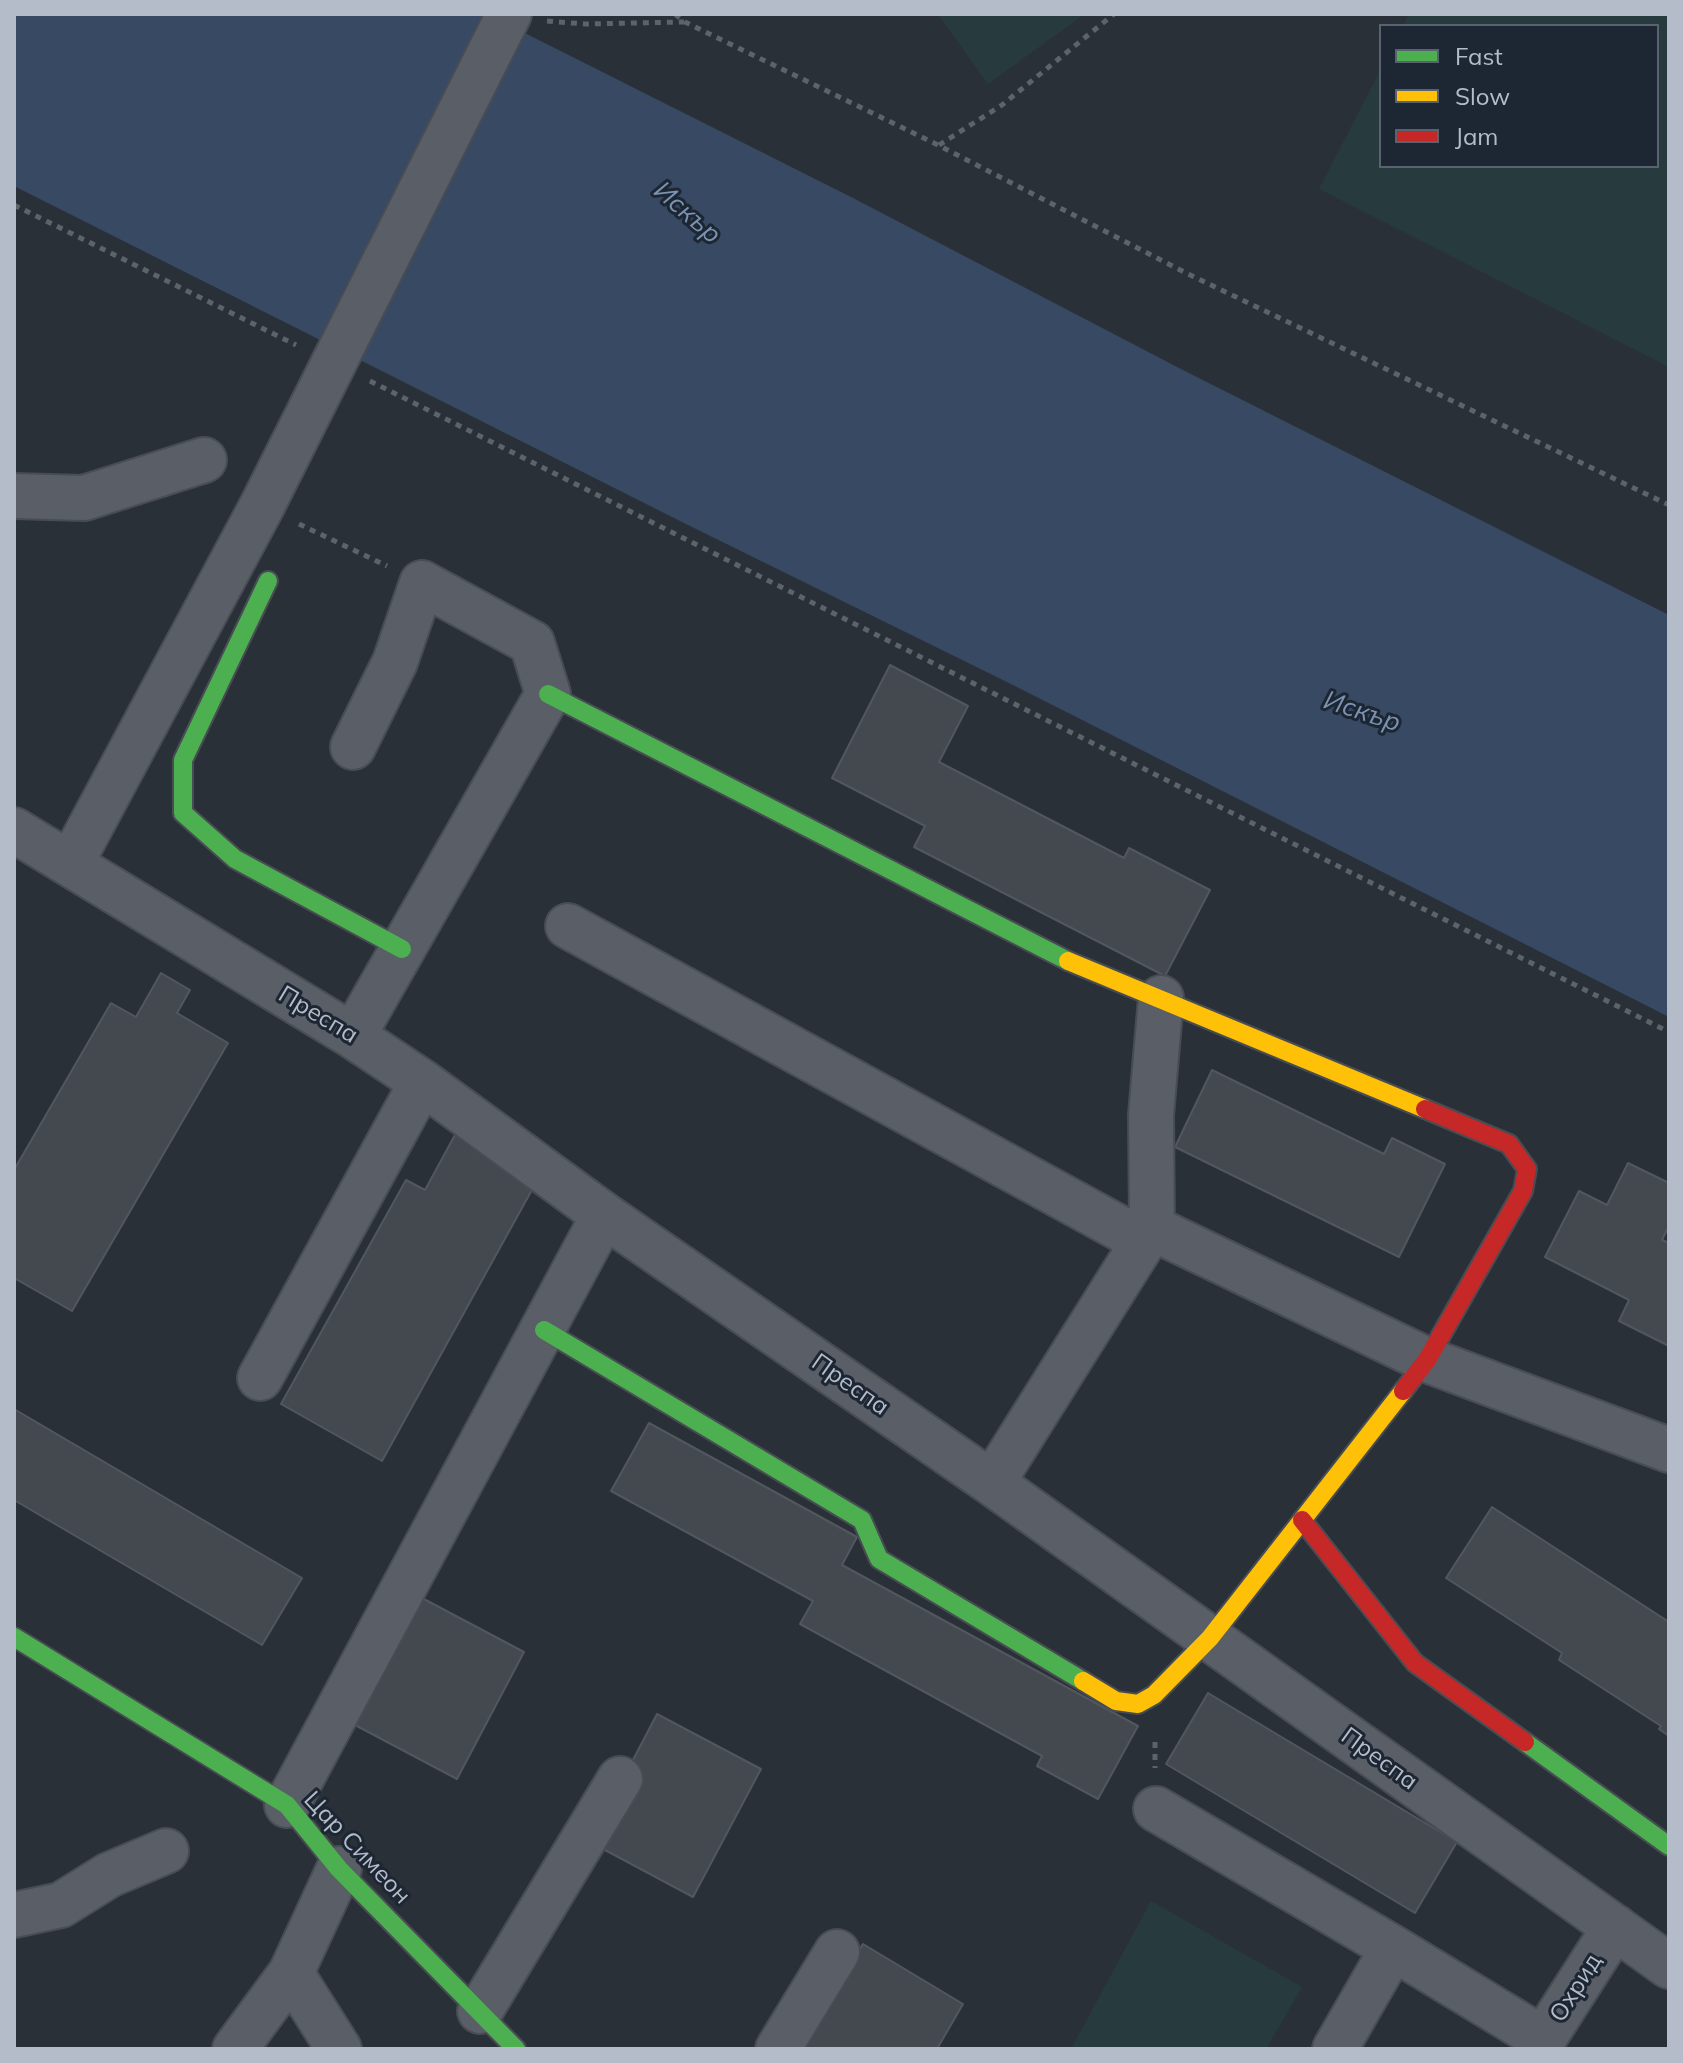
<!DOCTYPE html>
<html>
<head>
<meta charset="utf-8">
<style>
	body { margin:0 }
	#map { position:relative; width:1683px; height:2063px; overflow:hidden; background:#2a3038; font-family:Mulish,sans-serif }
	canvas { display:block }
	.frame { position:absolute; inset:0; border:16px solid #b4bcc9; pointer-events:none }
	.legend { position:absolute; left:1379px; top:24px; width:280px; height:144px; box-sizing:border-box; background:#1d2633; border:2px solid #59626f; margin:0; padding:10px 14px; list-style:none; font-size:24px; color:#b4bcc9 }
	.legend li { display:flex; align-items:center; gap:16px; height:40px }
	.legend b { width:40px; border:2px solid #59626f }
</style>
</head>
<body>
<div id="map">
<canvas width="1683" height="2063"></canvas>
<div class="frame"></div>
<ul class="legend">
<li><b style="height:10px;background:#4caf50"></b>Fast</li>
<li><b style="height:10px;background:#ffc107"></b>Slow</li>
<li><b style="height:10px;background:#c62828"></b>Jam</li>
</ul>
</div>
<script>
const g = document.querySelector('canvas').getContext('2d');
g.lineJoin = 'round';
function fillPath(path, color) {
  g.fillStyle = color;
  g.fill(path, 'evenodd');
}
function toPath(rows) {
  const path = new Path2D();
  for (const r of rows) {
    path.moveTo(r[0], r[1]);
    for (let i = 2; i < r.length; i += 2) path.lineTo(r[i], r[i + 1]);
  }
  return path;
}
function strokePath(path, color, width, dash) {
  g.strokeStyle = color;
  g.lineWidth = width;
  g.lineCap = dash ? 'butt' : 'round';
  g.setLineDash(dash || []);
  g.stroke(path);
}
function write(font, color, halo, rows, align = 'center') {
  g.font = font + ' Mulish,sans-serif';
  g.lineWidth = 6;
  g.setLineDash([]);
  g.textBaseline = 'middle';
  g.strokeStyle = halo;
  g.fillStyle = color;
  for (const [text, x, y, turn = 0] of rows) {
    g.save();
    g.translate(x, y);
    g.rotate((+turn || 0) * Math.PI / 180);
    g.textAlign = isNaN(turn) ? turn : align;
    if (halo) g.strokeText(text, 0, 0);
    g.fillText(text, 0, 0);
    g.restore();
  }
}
fillPath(toPath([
	[938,14,1085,14,988,84],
	[1409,14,1669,14,1669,367,1319,189,1381,69,1381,166,1657,166,1657,26,1403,26],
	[1151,1901,1302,1987,1266,2049,1071,2049]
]), '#273a3e');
fillPath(toPath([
	[14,14,487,14,853,198,1177,367,1669,615,1669,1017,1013,685,690,526,14,186]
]), '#384963');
const building = toPath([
	[890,665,968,706,939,762,1124,858,1129,848,1210,890,1165,976,914,847,925,826,832,778,890,665],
	[161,973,190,990,177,1013,228,1043,72,1311,14,1278,14,1170,111,1003,136,1017,161,973],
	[1212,1070,1384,1154,1392,1138,1445,1164,1399,1257,1175,1147,1212,1070],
	[456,1133,538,1179,382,1461,281,1404,406,1180,425,1190,456,1133],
	[1628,1163,1669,1183,1669,1226,1662,1240,1669,1243,1669,1346,1619,1321,1629,1300,1545,1257,1579,1191,1607,1205,1628,1163],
	[14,1409,302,1578,262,1645,14,1500,14,1409],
	[649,1423,857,1537,842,1565,1138,1726,1098,1799,1037,1766,1042,1756,800,1624,813,1601,611,1491,649,1423],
	[1492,1507,1669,1622,1669,1736,1659,1729,1661,1726,1559,1660,1562,1653,1446,1578,1492,1507],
	[422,1598,524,1652,457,1779,355,1725,422,1598],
	[1208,1693,1457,1842,1415,1913,1166,1764,1208,1693],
	[657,1714,761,1769,693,1897,590,1842,657,1714],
	[863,1944,963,2004,937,2049,801,2049,863,1944]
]);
fillPath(building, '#444950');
strokePath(building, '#52575f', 2);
const street = toPath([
	[14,496,84,498,204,460],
	[353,747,395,662,422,583,532,643,548,694,353,1036],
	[14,830,353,1036,422,1082,604,1215,992,1483,1669,1966],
	[71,863,262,506,509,14],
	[568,926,1143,1241],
	[1152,1228,1427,1360,1669,1450],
	[260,1378,422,1082],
	[992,1483,1152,1228,1151,1115,1161,998],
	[287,1805,604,1215],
	[1156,1809,1393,1948,1543,2039],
	[14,1915,61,1905,109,1875,166,1851],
	[291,1973,339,2049],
	[480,2011,620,1779],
	[235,2049,291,1973,339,1869],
	[778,2049,837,1952],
	[1335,2049,1393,1948],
	[1537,2049,1615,1927]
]);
const fast = toPath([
	[268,581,183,760,183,813,235,859,402,949],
	[548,694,1068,961],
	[544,1330,862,1520,879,1559,1083,1681],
	[14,1637,287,1805,339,1869,516,2049],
	[1525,1742,1669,1846]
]);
const slow = toPath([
	[1068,961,1425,1109],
	[1083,1681,1116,1701,1138,1704,1154,1695,1210,1638,1403,1391]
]);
const jam = toPath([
	[1403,1391,1427,1360,1523,1191,1527,1169,1509,1144,1425,1109],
	[1302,1520,1415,1663,1525,1742]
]);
strokePath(street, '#484c53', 48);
strokePath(fast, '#484c53', 22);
strokePath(slow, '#484c53', 22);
strokePath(jam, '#484c53', 22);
strokePath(toPath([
	[675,14,685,22,938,145,1186,273,1669,505],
	[547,21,585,24,684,22],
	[939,145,1002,105,1114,14],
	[14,205,296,345],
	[370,381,1669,1032],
	[299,524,387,566],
	[1155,1742,1155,1768]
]), '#5d636a', 5, [6, 6]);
strokePath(street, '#5a5e66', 44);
strokePath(fast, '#4caf50', 18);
strokePath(slow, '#ffc107', 18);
strokePath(jam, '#c62828', 18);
write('24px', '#b4bcc9', '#1d2633', [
	["Преспа",318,1015,31],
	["Преспа",850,1385,35],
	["Преспа",1379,1759,36],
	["Цар Симеон",357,1848,47],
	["Охрид",1576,1988,-58]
]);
write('italic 26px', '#7c92b1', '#1d2633', [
	["Искър",687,213,41],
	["Искър",1362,712,18]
]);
</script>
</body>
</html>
